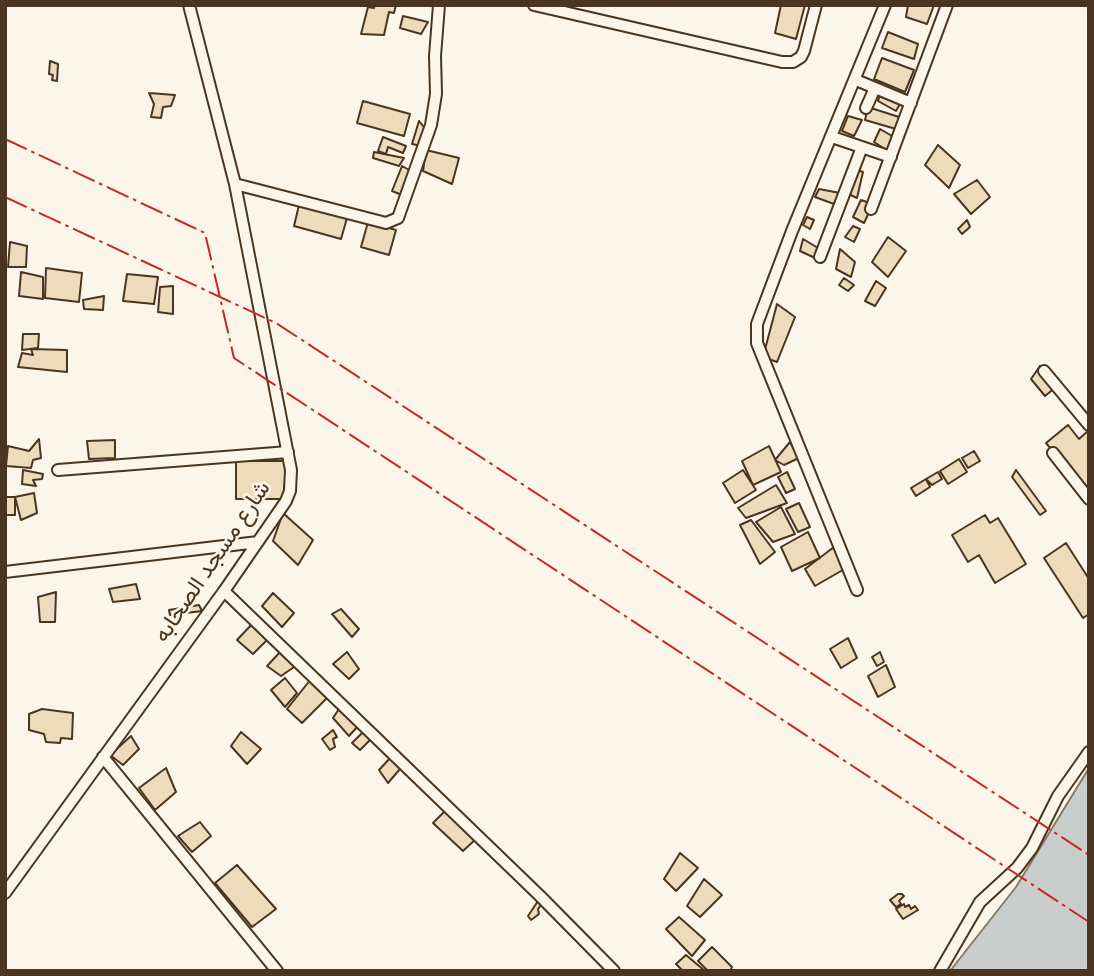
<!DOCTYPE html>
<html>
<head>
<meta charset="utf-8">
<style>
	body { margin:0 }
	#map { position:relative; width:1094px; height:976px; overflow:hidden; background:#fbf6e9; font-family:Overpass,sans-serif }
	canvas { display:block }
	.frame { position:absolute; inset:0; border:7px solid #4a3520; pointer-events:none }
</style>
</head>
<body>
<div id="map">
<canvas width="1094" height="976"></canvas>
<div class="frame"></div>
</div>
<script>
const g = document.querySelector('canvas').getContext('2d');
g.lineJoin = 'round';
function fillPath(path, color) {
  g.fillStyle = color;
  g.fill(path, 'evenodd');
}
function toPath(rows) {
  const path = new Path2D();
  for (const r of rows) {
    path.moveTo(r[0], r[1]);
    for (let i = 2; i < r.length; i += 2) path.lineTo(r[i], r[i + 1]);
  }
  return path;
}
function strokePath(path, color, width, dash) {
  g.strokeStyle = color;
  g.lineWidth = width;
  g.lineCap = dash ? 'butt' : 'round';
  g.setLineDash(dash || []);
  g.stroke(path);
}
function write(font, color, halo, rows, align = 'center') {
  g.font = font + ' Overpass,Vazirmatn,sans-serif';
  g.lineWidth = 5;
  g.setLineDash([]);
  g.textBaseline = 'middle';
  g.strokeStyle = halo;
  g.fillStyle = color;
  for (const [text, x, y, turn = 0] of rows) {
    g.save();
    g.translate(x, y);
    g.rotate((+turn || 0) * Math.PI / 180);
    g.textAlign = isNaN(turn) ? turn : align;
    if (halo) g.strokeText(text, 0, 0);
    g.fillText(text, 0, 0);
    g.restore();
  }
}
const water = toPath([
	[1089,768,1089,971,950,971,1016,887,1089,768]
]);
fillPath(water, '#c9cecd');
strokePath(water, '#887966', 2);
const building = toPath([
	[375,5,396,5,394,13,389,12,384,35,361,34,368,7,374,8,375,5],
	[781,5,805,5,796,39,775,33,781,5],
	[908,5,934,5,927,24,906,17,908,5],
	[403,16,428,22,421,34,400,28,403,16],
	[888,32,918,44,914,59,882,48,888,32],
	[882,58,914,70,905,92,874,79,882,58],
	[50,61,58,64,57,81,52,80,53,75,49,74,50,61],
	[881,91,901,102,896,111,878,101,881,91],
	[149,93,175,95,171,106,163,107,161,118,151,117,154,104,149,93],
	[363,101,410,114,404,136,357,123,363,101],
	[868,107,899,117,896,129,865,120,868,107],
	[848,116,862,120,854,136,842,131,848,116],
	[419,121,427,131,421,146,412,144,419,121],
	[880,129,892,136,888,151,874,142,880,129],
	[383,137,406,146,403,153,388,147,386,154,378,151,383,137],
	[938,145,960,165,949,188,925,165,938,145],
	[426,150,459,158,452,184,423,171,426,150],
	[374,152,404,158,399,166,373,158,374,152],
	[402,166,411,171,402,195,392,191,402,166],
	[855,169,863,172,857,198,844,192,855,169],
	[977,180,990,197,971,214,954,194,977,180],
	[819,189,840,193,834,204,815,197,819,189],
	[861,200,873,204,864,223,853,217,861,200],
	[299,205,347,218,341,239,294,226,299,205],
	[807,217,814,220,810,229,803,225,807,217],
	[967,220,970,227,962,234,958,229,967,220],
	[368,222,396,230,389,255,361,247,368,222],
	[853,226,860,229,854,242,845,237,853,226],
	[888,237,906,251,888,277,872,262,888,237],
	[803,239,818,248,815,258,800,251,803,239],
	[10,242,27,246,26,267,8,267,10,242],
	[840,249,855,262,851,277,836,269,840,249],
	[46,268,82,273,79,302,45,298,46,268],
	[21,272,43,277,43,299,19,296,21,272],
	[127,274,158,277,154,304,123,301,127,274],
	[844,278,854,285,848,291,839,285,844,278],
	[876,281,886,288,875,306,865,301,876,281],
	[173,286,173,314,158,312,160,287,173,286],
	[104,296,103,310,84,309,83,300,104,296],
	[777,304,795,317,777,362,763,357,777,304],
	[23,334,39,334,38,348,22,350,23,334],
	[31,349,67,350,67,372,18,367,22,353,33,355,31,349],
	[1040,366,1056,387,1045,396,1031,379,1040,366],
	[1068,425,1079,439,1089,430,1089,495,1046,443,1068,425],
	[39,439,41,458,33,460,31,468,6,466,8,446,29,451,39,439],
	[115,440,115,458,89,459,87,441,115,440],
	[790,442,799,458,784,465,775,460,790,442],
	[769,446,781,472,753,485,742,461,769,446],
	[974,451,980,461,968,468,962,458,974,451],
	[959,459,967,472,948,484,940,471,959,459],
	[236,461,287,461,283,499,236,499,236,461],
	[23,470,43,474,42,479,33,480,36,486,22,484,23,470],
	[743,470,756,490,735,503,723,483,743,470],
	[1016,470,1046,511,1040,515,1012,477,1016,470],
	[787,472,795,489,786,493,778,477,787,472],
	[938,472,942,479,932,485,926,479,938,472],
	[926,479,930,487,916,496,911,488,926,479],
	[776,485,787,503,746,518,738,508,776,485],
	[34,493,37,513,21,520,15,497,34,493],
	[5,497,15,497,15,515,5,515,5,497],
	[799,503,810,527,798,532,786,509,799,503],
	[781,507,795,534,773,542,756,522,781,507],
	[283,513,313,540,298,565,273,541,283,513],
	[985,515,990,523,998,518,1026,564,995,583,979,555,968,562,952,535,985,515],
	[751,520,775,552,760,564,740,525,751,520],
	[808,532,820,558,792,571,781,547,808,532],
	[1066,543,1089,579,1089,614,1083,618,1044,558,1066,543],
	[834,547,848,567,815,586,805,569,834,547],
	[136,584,140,599,113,602,109,589,136,584],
	[56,592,55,622,40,622,38,597,56,592],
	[273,593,294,613,282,627,262,606,273,593],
	[199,605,202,611,170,615,169,610,199,605],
	[341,609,359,629,352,637,332,614,341,609],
	[253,623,269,638,253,654,237,640,253,623],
	[848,638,857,658,841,668,830,649,848,638],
	[282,650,297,665,281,676,267,666,282,650],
	[347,652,359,669,349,679,333,664,347,652],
	[880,652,884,662,877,666,872,657,880,652],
	[886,665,895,687,878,697,868,676,886,665],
	[285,678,297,693,285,707,271,690,285,678],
	[311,679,329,696,302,723,287,709,311,679],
	[341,706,358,726,349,736,333,718,341,706],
	[42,709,73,713,72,739,61,738,60,743,46,742,44,734,29,730,29,714,42,709],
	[333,730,337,737,333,739,335,747,330,750,322,739,333,730],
	[364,731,372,738,360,750,352,743,364,731],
	[241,732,261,749,247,764,231,746,241,732],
	[131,736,139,749,123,765,110,755,131,736],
	[391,757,400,769,388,783,379,770,391,757],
	[166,768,176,792,155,810,139,788,166,768],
	[447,809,477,838,463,851,433,823,447,809],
	[200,822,211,836,192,852,178,836,200,822],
	[680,853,698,868,676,891,664,879,680,853],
	[237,865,276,909,252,927,215,883,237,865],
	[704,879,722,895,700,917,687,906,704,879],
	[898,894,902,894,904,896,899,901,901,904,896,907,890,900,898,894],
	[538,901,541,905,538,909,539,914,531,920,528,916,538,901],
	[904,904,905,907,909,905,911,909,915,906,918,910,903,919,896,909,904,904],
	[679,917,705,940,692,956,666,929,679,917],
	[712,947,732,967,730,971,708,971,698,961,712,947],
	[686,955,705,971,683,971,676,964,686,955]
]);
fillPath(building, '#ecdcbc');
strokePath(building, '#4a3520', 2);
const street = toPath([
	[534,5,782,62,793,62,801,57,804,51,816,5],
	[856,80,911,103],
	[866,108,875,88],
	[832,137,891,157],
	[235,184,386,223,398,218,431,125,436,94,435,56,439,5],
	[871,209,947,5],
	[820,257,862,147],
	[1044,371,1089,425],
	[1053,453,1089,499],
	[58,470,288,452],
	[5,572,258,542],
	[857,590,757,343,757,324,792,231,885,5],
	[224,591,540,896,614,971],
	[103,757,277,971],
	[5,893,224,591,286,501,290,491,291,470,235,184,189,5],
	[940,971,980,902,1017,868,1032,848,1058,796,1089,752]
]);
strokePath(street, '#4a3520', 14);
strokePath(street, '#fbf6e9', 10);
strokePath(toPath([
	[5,139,205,233,234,358,1089,922],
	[5,197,276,323,1089,855]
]), '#c62828', 2, [24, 5, 3.5, 5]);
write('23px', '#4a3520', '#fbf6e9', [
	["شارع مسجد الصحابه",214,563,-56]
]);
</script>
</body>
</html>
